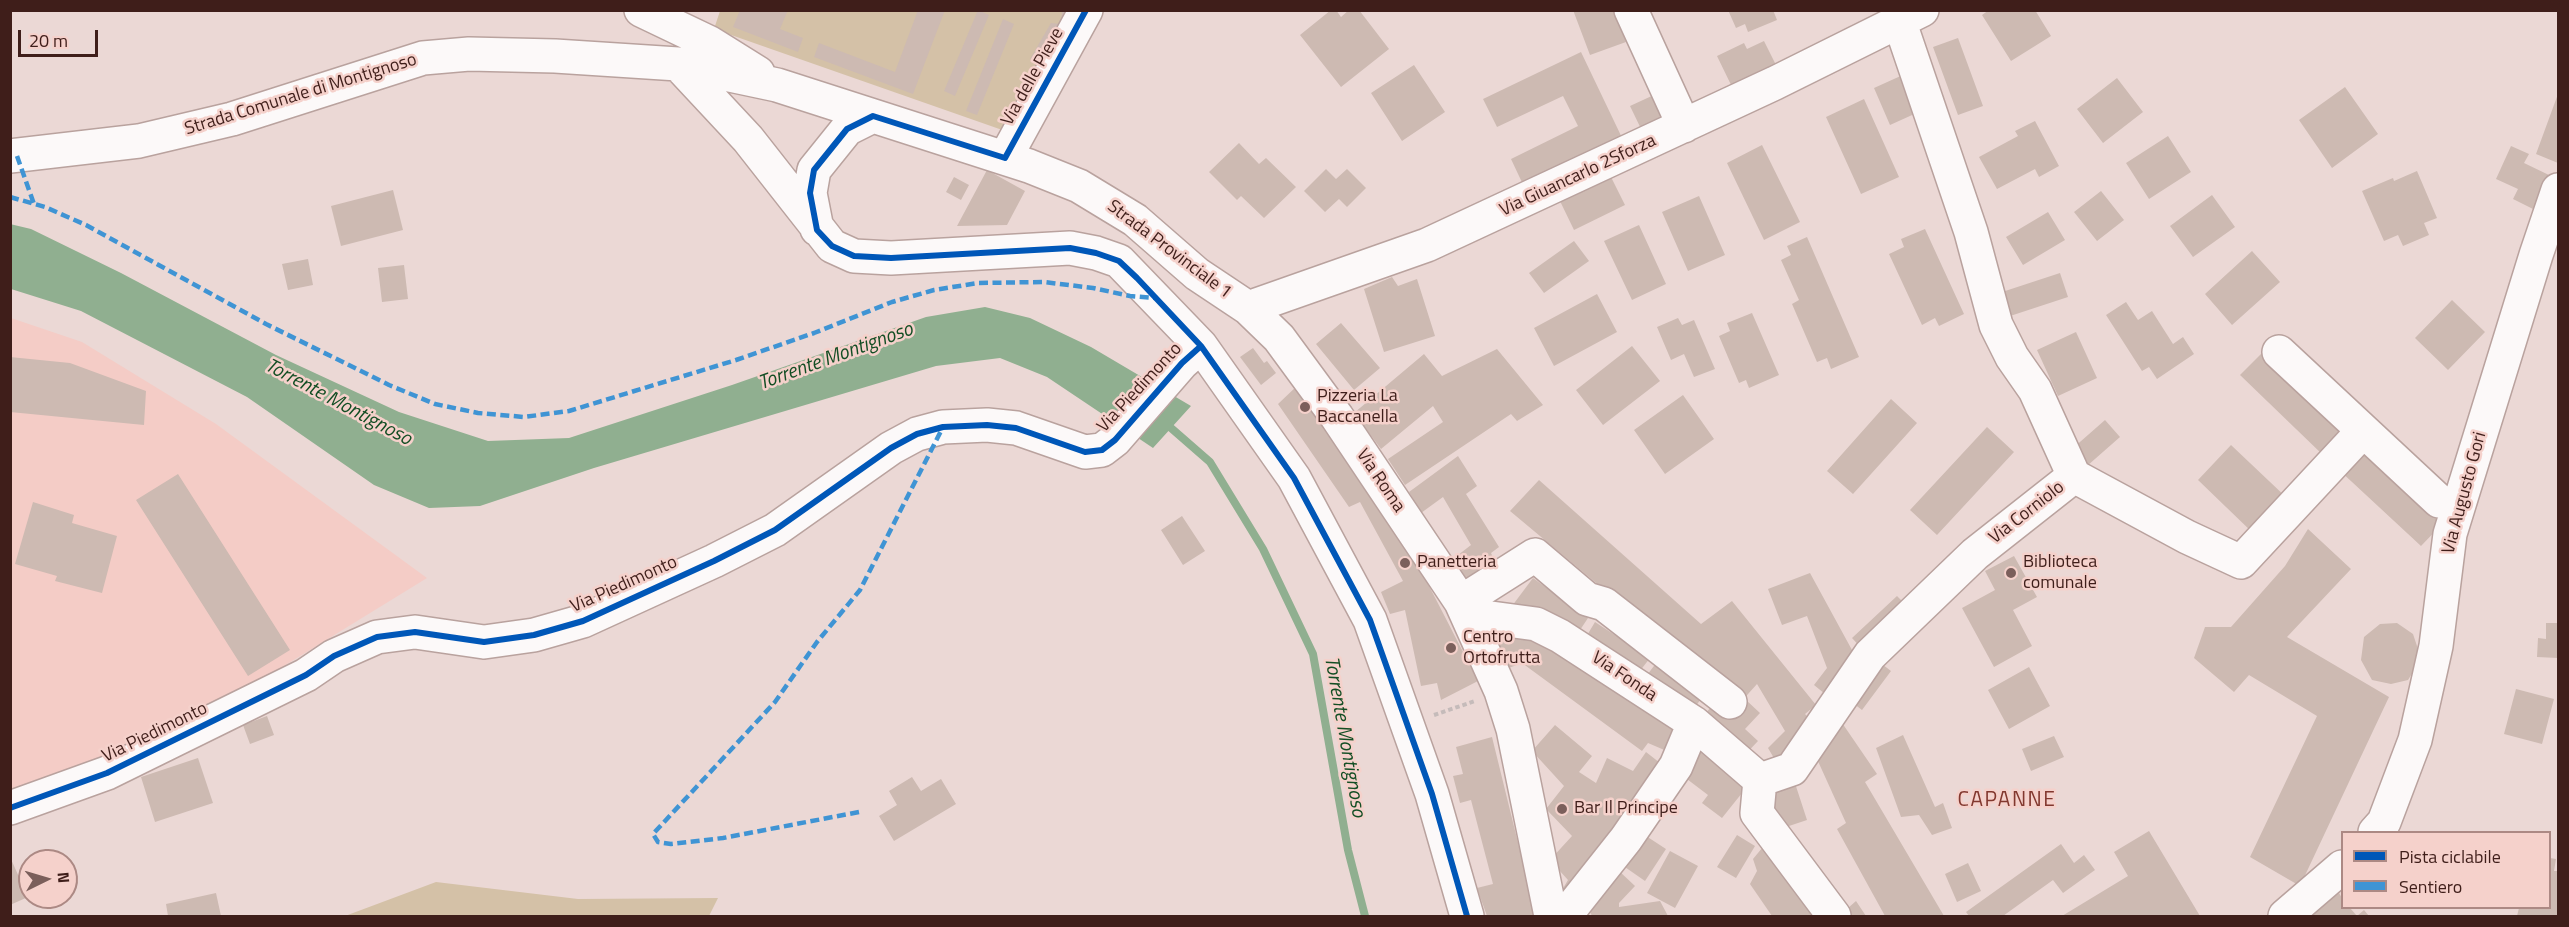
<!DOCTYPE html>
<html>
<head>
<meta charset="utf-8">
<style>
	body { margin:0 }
	#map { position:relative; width:2569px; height:927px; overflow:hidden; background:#ebd8d5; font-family:"Titillium Web",sans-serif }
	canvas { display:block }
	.frame { position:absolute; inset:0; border:12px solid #3f1e1a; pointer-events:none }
	.legend { position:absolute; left:2341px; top:831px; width:210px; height:78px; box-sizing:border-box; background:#f5d1cb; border:2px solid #ac8984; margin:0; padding:8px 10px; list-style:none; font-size:18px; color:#3f1e1a }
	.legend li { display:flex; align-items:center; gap:12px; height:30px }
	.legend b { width:30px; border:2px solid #ac8984 }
	.north { position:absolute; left:18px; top:849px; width:60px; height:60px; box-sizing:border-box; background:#f5d1cb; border:2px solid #ac8984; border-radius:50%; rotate:85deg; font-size:16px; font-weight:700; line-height:24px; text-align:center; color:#3f1e1a }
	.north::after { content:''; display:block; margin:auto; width:21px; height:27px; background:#7b5f5b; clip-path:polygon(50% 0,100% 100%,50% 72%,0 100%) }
	.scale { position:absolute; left:18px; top:30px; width:80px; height:27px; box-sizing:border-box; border:3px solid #3f1e1a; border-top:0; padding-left:8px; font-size:18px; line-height:21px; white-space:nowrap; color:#3f1e1a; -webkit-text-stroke:4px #f5d1cb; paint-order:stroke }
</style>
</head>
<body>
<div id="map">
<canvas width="2569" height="927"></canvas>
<div class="frame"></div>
<ul class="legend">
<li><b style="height:8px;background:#0057b8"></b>Pista ciclabile</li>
<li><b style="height:8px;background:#3f94d4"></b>Sentiero</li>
</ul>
<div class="north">N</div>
<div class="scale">20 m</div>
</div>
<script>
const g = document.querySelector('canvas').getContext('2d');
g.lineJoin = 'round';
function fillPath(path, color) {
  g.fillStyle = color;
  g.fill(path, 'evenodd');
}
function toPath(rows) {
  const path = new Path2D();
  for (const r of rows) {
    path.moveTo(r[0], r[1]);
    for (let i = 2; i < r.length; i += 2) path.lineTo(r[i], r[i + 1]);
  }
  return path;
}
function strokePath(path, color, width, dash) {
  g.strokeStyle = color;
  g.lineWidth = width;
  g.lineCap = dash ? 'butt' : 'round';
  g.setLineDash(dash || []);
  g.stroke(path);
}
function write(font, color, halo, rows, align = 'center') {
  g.font = font + ' "Titillium Web",sans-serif';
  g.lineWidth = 5;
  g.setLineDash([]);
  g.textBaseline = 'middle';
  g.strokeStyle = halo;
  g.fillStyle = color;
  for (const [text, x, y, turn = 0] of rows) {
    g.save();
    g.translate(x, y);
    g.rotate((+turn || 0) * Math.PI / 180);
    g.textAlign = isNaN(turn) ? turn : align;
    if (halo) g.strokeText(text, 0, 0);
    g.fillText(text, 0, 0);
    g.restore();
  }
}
fillPath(toPath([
	[11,318,82,342,216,424,427,578,253,685,96,763,11,796]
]), '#f4ccc6');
fillPath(toPath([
	[720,11,1077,11,1008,132,714,29],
	[436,882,578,899,718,898,709,916,345,916]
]), '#d4c1a7');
fillPath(toPath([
	[10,224,31,229,121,273,276,355,399,412,488,441,569,438,732,385,926,317,985,307,1030,318,1091,347,1191,406,1153,448,1047,377,1000,358,936,366,594,468,480,506,429,508,374,485,247,397,81,311,11,289]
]), '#90af90');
strokePath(toPath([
	[1163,421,1210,462,1263,549,1313,654,1348,850,1365,916]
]), '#90af90', 8);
fillPath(toPath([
	[740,10,788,10,780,29,803,38,798,52,733,27],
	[918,10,945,10,913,94,814,57,819,43,895,72],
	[978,10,989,15,955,96,944,91],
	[1062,10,1075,10,1045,68,1030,59,1051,23,1061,24],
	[1331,10,1336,10,1341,17,1349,10,1359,10,1389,49,1341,87,1300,35],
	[1573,10,1614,10,1626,42,1590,55],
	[1728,10,1773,10,1777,20,1748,32,1745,24,1736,28],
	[1989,10,2035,10,2051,36,2011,61,1982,15],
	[1003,19,1014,24,977,115,966,111],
	[1958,38,1983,106,1958,115,1933,47],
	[1764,41,1778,69,1734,91,1717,56,1744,43,1747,49],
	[1581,52,1625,144,1527,193,1511,159,1578,126,1563,96,1497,127,1483,99],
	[1414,65,1445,112,1402,141,1371,93],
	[1905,74,1921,111,1890,125,1874,88],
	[2117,78,2143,112,2103,143,2077,109],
	[2345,87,2378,134,2332,168,2299,120],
	[1656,94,1669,123,1644,135,1630,106],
	[2558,94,2558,163,2536,154],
	[1864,99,1899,177,1861,194,1826,117],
	[2035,121,2059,166,2039,177,2035,169,1997,189,1979,157,2018,136,2015,131],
	[2168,136,2191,172,2149,199,2126,163],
	[1239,143,1259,164,1266,158,1296,187,1264,218,1241,196,1237,200,1209,172],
	[1762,145,1800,222,1764,240,1727,163],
	[2511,146,2529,154,2524,163,2549,175,2533,209,2513,199,2518,189,2496,179],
	[1326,169,1336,179,1347,169,1366,188,1347,207,1339,199,1325,212,1304,191],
	[987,170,1025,191,1007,225,957,226],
	[2417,171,2437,218,2424,223,2429,235,2403,246,2398,235,2384,241,2362,191,2393,178,2394,181],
	[1610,175,1625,205,1574,230,1559,199],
	[954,177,969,185,961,200,946,192],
	[393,190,403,230,341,246,331,206],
	[2101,191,2124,220,2097,241,2074,212],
	[2212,195,2235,227,2193,257,2170,226],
	[1699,196,1725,255,1688,271,1662,212],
	[2048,212,2065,240,2023,265,2006,237],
	[1639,225,1666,284,1632,300,1604,241],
	[1925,229,1964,314,1939,326,1935,318,1922,325,1889,254,1904,247,1901,239],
	[1807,237,1859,357,1831,369,1827,358,1817,362,1792,304,1799,300,1781,260,1791,255,1787,246],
	[1574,241,1589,261,1544,293,1529,273],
	[2252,251,2280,282,2232,325,2205,294],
	[308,259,313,285,288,290,282,264],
	[404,265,408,299,382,302,378,268],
	[2060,273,2068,297,2004,318,1996,294],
	[1392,277,1398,286,1417,279,1435,336,1384,352,1364,289],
	[1597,294,1617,332,1554,366,1534,328],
	[2452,300,2485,332,2448,370,2415,338],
	[2126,302,2138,320,2152,311,2173,344,2183,337,2194,354,2157,379,2149,367,2142,371,2106,315],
	[1752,313,1779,375,1749,388,1746,380,1739,383,1719,336,1730,331,1727,323],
	[1678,318,1682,325,1694,320,1715,369,1694,377,1684,354,1671,360,1657,327],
	[1341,323,1380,368,1354,390,1316,344],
	[2076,332,2097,378,2058,396,2037,350],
	[1632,346,1660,381,1603,425,1576,390],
	[1253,348,1264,363,1267,361,1276,373,1261,385,1240,357],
	[1497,349,1543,405,1517,421,1511,414,1405,485,1388,459,1443,422,1433,406,1381,449,1354,413,1424,354,1442,376],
	[2263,352,2346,433,2324,456,2240,375],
	[10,357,70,363,146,391,144,425,10,412],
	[1299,384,1377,485,1478,681,1441,700,1437,683,1421,686,1405,610,1390,614,1381,592,1403,581,1360,502,1349,507,1278,404],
	[1683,395,1714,439,1665,474,1634,430],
	[1891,399,1917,423,1853,494,1827,471],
	[2105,420,2120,437,2087,466,2072,449],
	[1987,427,2014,452,1937,535,1910,510],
	[2231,445,2288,499,2254,534,2198,480],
	[2361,445,2444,522,2421,546,2338,469],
	[1458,456,1477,486,1466,494,1499,547,1491,553,1500,573,1468,597,1449,562,1471,545,1443,497,1421,513,1409,492],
	[178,474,290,650,248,676,136,500],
	[1539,480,1701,624,1732,601,1816,705,1805,714,1816,725,1781,770,1768,748,1785,731,1757,684,1740,703,1510,511],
	[33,502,74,515,72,523,117,536,102,593,55,581,57,576,15,564],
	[1182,516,1205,551,1183,565,1161,530],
	[2308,529,2351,569,2287,637,2389,697,2300,886,2250,857,2317,716,2249,675,2234,692,2194,658,2205,627,2231,627,2285,566],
	[2014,556,2037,597,2013,610,2032,646,1994,667,1962,608,1995,590,1985,571],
	[1810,573,1858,661,1830,698,1814,685,1827,668,1807,616,1782,625,1768,589],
	[1533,578,1588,618,1578,633,1512,606],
	[1897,596,1911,610,1865,652,1852,638],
	[1486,622,1536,633,1687,728,1676,755,1648,743,1642,751,1522,663,1506,669],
	[1595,622,1650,658,1636,676,1586,637],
	[2397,623,2413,634,2418,649,2416,667,2408,680,2391,684,2372,680,2361,660,2364,637,2380,624],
	[2546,623,2558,623,2558,658,2537,657,2538,638,2546,639],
	[1660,658,1705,693,1691,713,1641,683],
	[1874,658,1891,671,1862,710,1845,697],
	[2029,667,2050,706,2009,729,1988,690],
	[2516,689,2554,699,2542,744,2504,734],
	[1746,700,1760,713,1745,729,1758,741,1740,760,1698,721,1715,703],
	[267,716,274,735,250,744,243,725],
	[1838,717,1877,774,1865,782,1944,916,1885,916,1837,829,1846,823,1812,748],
	[1555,725,1592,756,1579,772,1596,783,1607,758,1633,771,1646,752,1669,770,1567,909,1559,895,1568,880,1550,860,1572,836,1546,809,1564,786,1532,751],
	[1903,735,1935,807,1943,803,1952,828,1932,835,1919,815,1901,817,1876,748],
	[2054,736,2064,757,2031,771,2022,749],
	[1492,737,1536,916,1487,916,1477,888,1493,884,1471,800,1460,803,1453,776,1463,774,1456,747],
	[1705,740,1754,778,1722,818,1702,803,1708,795,1679,773],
	[198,758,213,803,155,822,141,777],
	[1792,774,1807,820,1780,829,1765,783],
	[912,777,921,791,941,779,956,804,894,841,879,816,897,805,889,791],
	[2149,831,2200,916,2062,916,2128,876,2114,852],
	[1643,834,1666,849,1645,881,1622,865],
	[1737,835,1755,846,1736,878,1717,867],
	[1772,836,1830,916,1772,916,1750,884,1757,871,1753,859],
	[2061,844,2074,863,2084,855,2095,870,2063,893,2053,880,2003,916,1969,916,1966,912],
	[1670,851,1698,866,1675,908,1647,893],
	[10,857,28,897,10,905],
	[2550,858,2556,859,2554,871,2558,871,2557,916,2517,916,2519,908,2550,908],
	[1968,863,1981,891,1957,902,1945,874],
	[1618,870,1635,886,1619,903,1619,907,1660,901,1668,916,1592,916,1584,900],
	[216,893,221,916,168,916,166,904],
	[2339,893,2342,898,2342,908,2350,908,2357,916,2364,910,2369,916,2309,916],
	[1856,901,1866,916,1839,916]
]), '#cdbab2');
const minor = toPath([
	[641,10,710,43,758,73],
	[1631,10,1684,126],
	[1900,23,1971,232,1996,325,2012,357,2035,390,2074,476],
	[678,64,748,139,832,246,854,256,891,258,1070,248,1096,253,1119,261,1201,346,1294,478,1370,620,1432,794,1467,916],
	[10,156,139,141,232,119,423,58,469,54,555,56,678,64,777,85,1029,166,1079,186,1135,220,1197,274,1248,308,1279,338,1337,417,1461,602,1501,691,1513,729,1551,916],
	[1005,158,1086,10],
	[817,229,810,193,814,170,847,129,873,116],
	[1248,308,1427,245,1775,83,1922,10],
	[2279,352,2439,501],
	[2074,476,2187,537,2241,562,2363,431],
	[1461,602,1535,555,1587,599,1604,604,1730,702],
	[1469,615,1536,624,1560,636,1694,723,1760,780],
	[1760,780,1792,769,1870,655,1975,554,2074,476],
	[1760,780,1757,813,1834,916],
	[10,808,107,773,306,675,334,656,377,637,415,632,484,642,534,635,583,621,714,561,775,530,891,448,917,434,943,427,987,425,1016,428,1085,452,1102,450,1115,440,1182,363,1201,346],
	[2375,832,2384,822,2415,740,2436,646,2450,534,2536,255,2558,190],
	[1565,916,1626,839,1676,766,1694,723],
	[2285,916,2342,867]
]);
strokePath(minor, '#b9a29e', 36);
strokePath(toPath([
	[1434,715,1475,701]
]), '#c5bbba', 4, [4.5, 3]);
strokePath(minor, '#fcf9f9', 33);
strokePath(toPath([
	[17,156,34,204],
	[10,197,45,207,86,225,266,324,389,385,435,404,478,413,524,417,569,411,736,360,814,333,892,302,934,290,978,283,1044,282,1093,288,1130,296,1155,298],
	[859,812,723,838,671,844,658,842,653,834,775,702,817,642,860,590,943,427]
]), '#3f94d4', 4.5, [9, 4.5]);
strokePath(toPath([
	[1086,10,1005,158,873,116,847,129,814,170,810,193,817,230,832,246,854,256,891,258,1070,248,1096,253,1119,261,1137,278,1201,346,1294,478,1370,620,1432,794,1467,916],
	[10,808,107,773,306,675,334,656,377,637,415,632,484,642,534,635,583,621,714,561,775,530,891,448,917,434,943,427,987,425,1016,428,1085,452,1102,450,1115,440,1182,363,1201,346]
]), '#0057b8', 6);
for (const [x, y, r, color] of [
	[1305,407,6,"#7b5f5b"],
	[1405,563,6,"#7b5f5b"],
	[2011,573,6,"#7b5f5b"],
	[1451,648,6,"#7b5f5b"],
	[1562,809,6,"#7b5f5b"]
]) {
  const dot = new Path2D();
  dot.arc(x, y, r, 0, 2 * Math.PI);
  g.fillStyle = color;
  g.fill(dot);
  strokePath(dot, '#f5d1cb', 2);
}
write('18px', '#3f1e1a', '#f5d1cb', [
	["Via delle Pieve",1033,77,-61],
	["Strada Comunale di Montignoso",301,95,-17],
	["Via Giuancarlo 2Sforza",1578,176,-25],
	["Strada Provinciale 1",1169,250,37],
	["Via Piedimonto",1140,388,-47],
	["Via Roma",1380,481,56],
	["Via Augusto Gori",2465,493,-75],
	["Via Corniolo",2027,513,-38],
	["Via Piedimonto",624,585,-24],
	["Via Fonda",1624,677,34],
	["Via Piedimonto",155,733,-26]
]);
write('18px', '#3f1e1a', '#f5d1cb', [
	["Pizzeria La",1317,397],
	["Baccanella",1317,418],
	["Panetteria",1417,563],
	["Biblioteca",2023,563],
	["comunale",2023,584],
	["Centro",1463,638],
	["Ortofrutta",1463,659],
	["Bar Il Principe",1574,809]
], 'left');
write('italic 20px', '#134e24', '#f5d1cb', [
	["Torrente Montignoso",836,357,-20],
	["Torrente Montignoso",338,403,28],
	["Torrente Montignoso",1344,737,80]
]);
g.letterSpacing = '1.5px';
write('21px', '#82382f', '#f5d1cb', [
	["CAPANNE",2007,801]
]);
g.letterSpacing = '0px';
</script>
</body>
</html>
